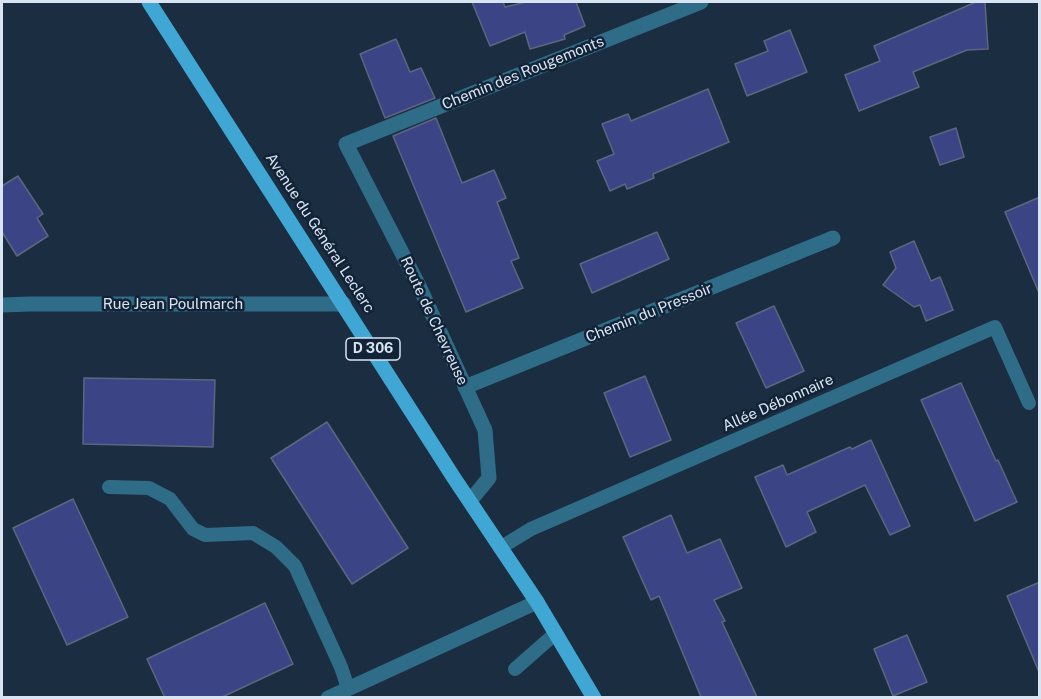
<!DOCTYPE html>
<html>
<head>
<meta charset="utf-8">
<style>
	body { margin:0 }
	#map { position:relative; width:1041px; height:699px; overflow:hidden; background:#1b2d41; font-family:"Public Sans",sans-serif }
	canvas { display:block }
	.frame { position:absolute; inset:0; border:3px solid #d8e4f1; pointer-events:none }
</style>
</head>
<body>
<div id="map">
<canvas width="1041" height="699"></canvas>
<div class="frame"></div>
</div>
<script>
const g = document.querySelector('canvas').getContext('2d');
g.lineJoin = 'round';
function fillPath(path, color) {
  g.fillStyle = color;
  g.fill(path, 'evenodd');
}
function toPath(rows) {
  const path = new Path2D();
  for (const r of rows) {
    path.moveTo(r[0], r[1]);
    for (let i = 2; i < r.length; i += 2) path.lineTo(r[i], r[i + 1]);
  }
  return path;
}
function strokePath(path, color, width, dash) {
  g.strokeStyle = color;
  g.lineWidth = width;
  g.lineCap = dash ? 'butt' : 'round';
  g.setLineDash(dash || []);
  g.stroke(path);
}
function write(font, color, halo, rows, align = 'center') {
  g.font = font + ' "Public Sans",sans-serif';
  g.lineWidth = 5;
  g.setLineDash([]);
  g.textBaseline = 'middle';
  g.strokeStyle = halo;
  g.fillStyle = color;
  for (const [text, x, y, turn = 0] of rows) {
    g.save();
    g.translate(x, y);
    g.rotate((+turn || 0) * Math.PI / 180);
    g.textAlign = isNaN(turn) ? turn : align;
    if (halo) g.strokeText(text, 0, 0);
    g.fillText(text, 0, 0);
    g.restore();
  }
}
const building = toPath([
	[472,2,503,2,505,7,526,2,576,2,585,26,564,35,565,39,530,49,525,32,490,46,472,2],
	[976,2,985,2,988,49,967,50,913,72,919,87,859,111,845,75,880,61,874,46,976,2],
	[790,30,807,72,747,96,735,64,768,51,764,41,790,30],
	[396,39,410,72,421,68,435,98,385,118,360,54,396,39],
	[708,89,729,142,653,174,654,178,627,189,625,184,610,191,597,161,614,154,602,124,628,114,631,121,708,89],
	[436,118,462,183,494,170,506,198,497,202,519,258,511,261,523,288,466,312,393,136,436,118],
	[956,128,964,157,940,165,930,137,956,128],
	[18,176,43,214,37,218,48,236,17,256,2,232,2,186,18,176],
	[1040,197,1040,293,1039,293,1005,212,1040,197],
	[657,232,669,259,592,293,580,264,657,232],
	[914,241,931,281,940,277,953,310,926,321,920,305,914,307,883,285,896,268,890,252,914,241],
	[774,306,804,371,766,388,736,323,774,306],
	[645,376,671,440,630,457,604,393,645,376],
	[84,378,215,380,213,447,83,444,84,378],
	[961,383,996,461,998,460,1017,502,975,521,921,400,961,383],
	[327,422,408,548,352,584,271,458,327,422],
	[871,440,910,526,890,535,865,485,807,512,816,532,786,547,755,477,783,465,787,475,850,447,852,449,871,440],
	[73,499,128,617,67,645,13,528,73,499],
	[671,515,687,553,720,539,742,588,714,600,725,621,722,622,757,697,701,697,659,596,651,600,623,537,671,515],
	[1040,582,1040,672,1039,672,1007,596,1040,582],
	[265,603,293,664,220,698,165,698,147,659,265,603],
	[907,635,927,682,893,696,874,649,907,635]
]);
fillPath(building, '#3b4586');
strokePath(building, '#5e6580', 1.5);
strokePath(toPath([
	[109,487,149,488,170,499,193,529,205,535,253,533,276,547,295,566,341,667,348,688],
	[500,548,531,529,995,327,1029,403],
	[515,669,556,633]
]), '#2f6c87', 14);
strokePath(toPath([
	[2,305,30,304,344,304],
	[465,387,833,238],
	[470,501,489,478,485,430,420,288,346,144,701,2],
	[328,698,537,602]
]), '#2f6c87', 15);
strokePath(toPath([
	[149,2,454,478,537,602,594,698]
]), '#40a7d4', 15);
for (const [x, y, w] of [
	[373,349,54]
]) {
  const box = new Path2D();
  box.roundRect(x - w / 2, y - 11, w, 22, 4.5);
  g.fillStyle = '#122337';
  g.fill(box);
  strokePath(box, '#d8e4f1', 1.5);
}
write('bold 14px', '#d8e4f1', null, [
	["D 306",373,349]
]);
write('15px', '#d8e4f1', '#122337', [
	["Chemin des Rougemonts",523,73,-22],
	["Avenue du Général Leclerc",320,233,57],
	["Rue Jean Poulmarch",173,304],
	["Chemin du Pressoir",649,313,-22],
	["Route de Chevreuse",434,321,65],
	["Allée Débonnaire",778,403,-24]
]);
</script>
</body>
</html>
